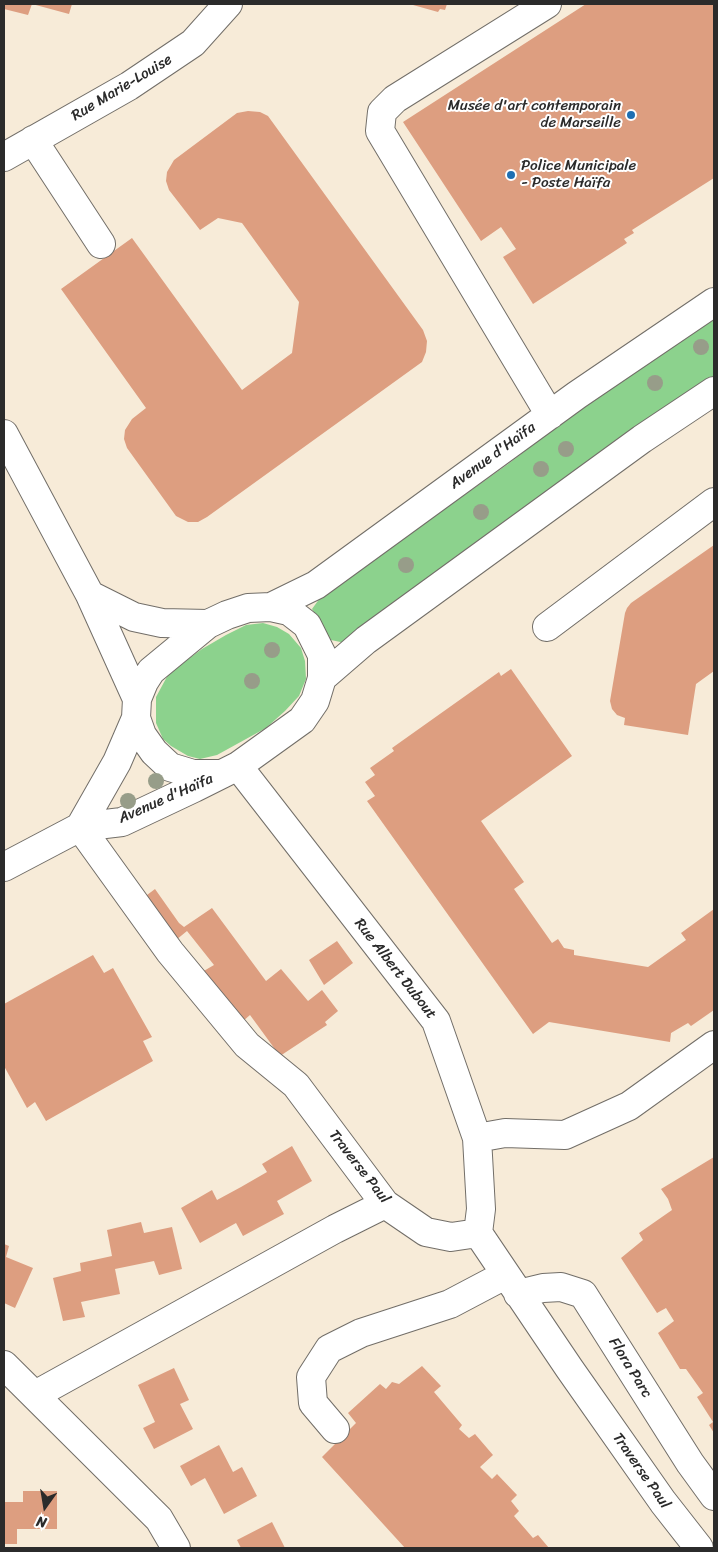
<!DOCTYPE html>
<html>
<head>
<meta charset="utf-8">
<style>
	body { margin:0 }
	#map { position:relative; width:718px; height:1552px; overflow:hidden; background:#f7ebd8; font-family:Sriracha,sans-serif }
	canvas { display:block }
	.frame { position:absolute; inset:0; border:5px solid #2b2b2b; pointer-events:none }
	.north { position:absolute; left:20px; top:1482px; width:50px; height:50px; -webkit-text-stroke:4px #fff; paint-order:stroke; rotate:193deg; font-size:14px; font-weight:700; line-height:20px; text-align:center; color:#2b2b2b }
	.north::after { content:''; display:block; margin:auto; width:18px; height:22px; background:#2b2b2b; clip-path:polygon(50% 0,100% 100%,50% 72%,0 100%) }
</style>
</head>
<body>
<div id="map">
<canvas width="718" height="1552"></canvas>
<div class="frame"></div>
<div class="north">N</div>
</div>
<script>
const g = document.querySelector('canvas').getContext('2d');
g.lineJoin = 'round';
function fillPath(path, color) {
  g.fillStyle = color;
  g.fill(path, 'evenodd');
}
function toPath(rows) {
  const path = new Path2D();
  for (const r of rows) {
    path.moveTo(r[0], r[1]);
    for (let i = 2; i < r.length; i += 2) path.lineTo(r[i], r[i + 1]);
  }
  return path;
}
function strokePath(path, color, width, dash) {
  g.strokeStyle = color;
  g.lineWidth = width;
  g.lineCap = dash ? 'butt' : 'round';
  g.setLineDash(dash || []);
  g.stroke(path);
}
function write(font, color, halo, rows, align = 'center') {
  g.font = font + ' Sriracha,sans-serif';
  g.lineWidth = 4;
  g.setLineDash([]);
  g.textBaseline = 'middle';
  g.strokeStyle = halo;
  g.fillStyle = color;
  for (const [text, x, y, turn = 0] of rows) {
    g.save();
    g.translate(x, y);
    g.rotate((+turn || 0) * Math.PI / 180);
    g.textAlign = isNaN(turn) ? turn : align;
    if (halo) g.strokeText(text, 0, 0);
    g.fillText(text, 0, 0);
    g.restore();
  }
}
fillPath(toPath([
	[714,316,714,380,345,643,331,640,312,609,320,598,508,464,585,405],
	[263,623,277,627,289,634,301,648,305,661,306,679,299,696,285,711,266,728,217,755,200,759,188,756,171,746,163,739,156,723,156,697,169,673,202,649,226,635,246,625]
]), '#8cd28d');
fillPath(toPath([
	[4,4,72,4,69,14,32,4,28,15,4,9],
	[413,4,447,4,445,10,440,9,438,12,413,5],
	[586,4,714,4,714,178,632,230,634,233,624,239,627,243,533,304,503,257,516,249,501,227,481,241,403,122],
	[248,111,260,112,268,116,423,330,427,341,426,352,422,362,207,517,198,522,188,522,176,516,127,448,124,439,125,430,132,419,146,408,61,289,132,238,242,390,292,353,299,302,242,223,218,218,200,230,169,190,166,181,167,172,174,160,237,113],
	[714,545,714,671,696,684,688,735,624,725,625,718,617,715,612,709,610,701,625,613,627,608,631,603],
	[511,669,572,756,481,821,524,882,514,889,552,943,558,939,564,948,574,950,574,955,648,967,686,940,681,933,714,909,714,1010,691,1026,688,1023,671,1033,670,1042,549,1022,533,1034,367,801,375,796,365,782,375,775,370,768,394,751,392,748,499,672,501,676],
	[155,889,179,923,184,927,212,908,266,981,281,969,308,1001,322,990,338,1011,325,1022,327,1025,280,1056,250,1015,242,1022,202,972,214,965,187,931,176,940,143,898],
	[337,941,353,963,324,985,309,960],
	[93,955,104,973,113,968,152,1037,143,1041,153,1061,46,1121,35,1102,27,1108,4,1066,4,1004],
	[292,1146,312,1181,277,1201,284,1214,243,1236,236,1223,200,1243,181,1208,212,1190,217,1200,241,1187,267,1172,262,1164],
	[714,1157,714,1433,709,1425,713,1422,697,1397,703,1393,686,1369,680,1369,658,1333,674,1321,666,1308,657,1313,621,1258,643,1240,639,1233,672,1210,668,1199,661,1189],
	[141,1222,144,1233,172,1227,182,1269,159,1275,154,1261,115,1269,120,1294,81,1302,85,1317,63,1321,53,1278,81,1271,80,1263,112,1256,107,1230],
	[4,1244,9,1246,6,1257,33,1268,15,1308,4,1303],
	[422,1366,441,1386,434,1392,462,1425,459,1429,469,1438,475,1434,493,1455,480,1467,492,1479,497,1474,517,1495,511,1501,519,1511,514,1516,533,1538,538,1535,549,1548,405,1548,322,1457,356,1423,348,1413,380,1384,386,1389,392,1382,399,1384],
	[174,1368,189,1400,180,1404,193,1429,154,1449,143,1428,155,1422,138,1385],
	[219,1445,233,1472,242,1467,257,1496,224,1514,205,1478,191,1486,180,1466],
	[23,1491,57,1491,57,1529,17,1529,17,1544,4,1544,4,1502,23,1502],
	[272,1522,285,1548,241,1548,237,1540]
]), '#dd9e80');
const minor = toPath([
	[547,4,395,99,382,112,380,131,550,415],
	[33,140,101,244],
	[4,157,129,86,193,43,228,4],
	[4,434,90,595,137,699],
	[90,595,134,617,162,623,208,624],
	[271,607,316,585,577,395,714,302],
	[547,627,714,502],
	[322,678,366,640,642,439,714,391],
	[238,766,436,1021,477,1138,481,1209,478,1233],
	[80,827,170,952,247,1045,296,1085,385,1204,426,1232,451,1237,478,1233],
	[80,827,117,762,136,718],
	[4,867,80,827,122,822,194,788,238,766,302,720,315,701,322,678,322,655,307,625,289,611,271,607,248,608,227,615,208,624,151,671,144,682,137,699,136,718,142,735,154,752,170,767,193,774,222,774],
	[477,1138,505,1133,565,1135,629,1106,714,1045],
	[478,1233,569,1368,663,1502,699,1548],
	[518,1294,543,1288,561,1287,583,1294,690,1463,714,1496],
	[4,1365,159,1519,176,1548],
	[35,1395,335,1229,385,1204],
	[335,1429,313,1403,311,1377,329,1349,361,1333,450,1304,505,1275]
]);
strokePath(minor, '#726e68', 30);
strokePath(minor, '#fff', 28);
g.fillStyle = '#979d89';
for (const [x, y] of [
	[701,347],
	[655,383],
	[566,449],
	[541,469],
	[481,512],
	[406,565],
	[272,650],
	[252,681],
	[156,781],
	[128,801]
]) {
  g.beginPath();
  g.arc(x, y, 8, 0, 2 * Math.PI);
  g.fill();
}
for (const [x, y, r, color] of [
	[631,115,5,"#1f6fb2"],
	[511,175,5,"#1f6fb2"]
]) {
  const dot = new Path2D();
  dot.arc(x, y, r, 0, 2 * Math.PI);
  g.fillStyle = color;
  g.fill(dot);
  strokePath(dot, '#fff', 2);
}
write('15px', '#2b2b2b', '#fff', [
	["Rue Marie-Louise",122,88,-31],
	["Avenue d'Haïfa",493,456,-36],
	["Avenue d'Haïfa",166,799,-24],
	["Rue Albert Dubout",395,969,52],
	["Traverse Paul",359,1167,52],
	["Flora Parc",630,1368,58],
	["Traverse Paul",641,1471,55]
]);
write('15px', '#2b2b2b', '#fff', [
	["Musée d'art contemporain",621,106],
	["de Marseille",621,123],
	["Police Municipale",521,166,"left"],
	["- Poste Haïfa",521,183,"left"]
], 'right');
</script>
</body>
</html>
